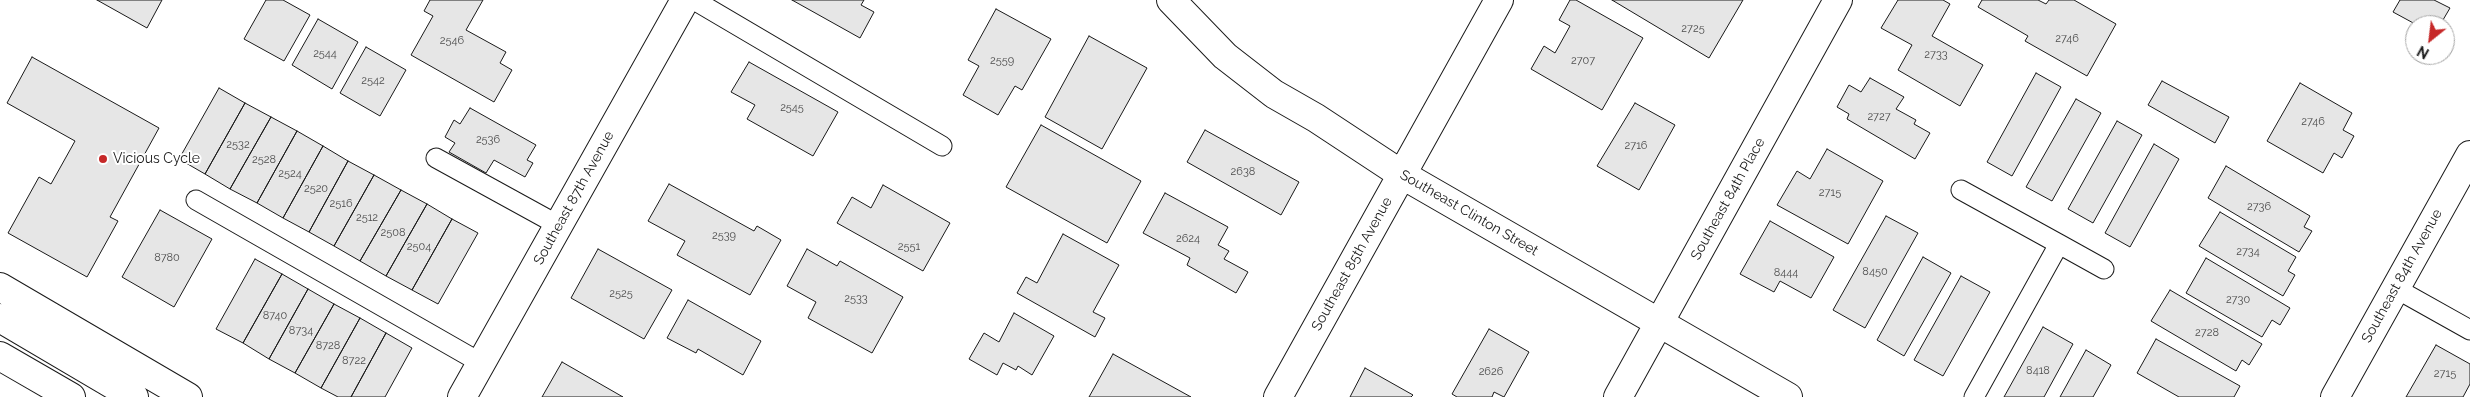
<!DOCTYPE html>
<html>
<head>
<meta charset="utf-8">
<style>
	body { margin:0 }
	#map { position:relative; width:2470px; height:397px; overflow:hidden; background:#fff; font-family:Raleway,sans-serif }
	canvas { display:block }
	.north { position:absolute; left:2405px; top:15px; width:50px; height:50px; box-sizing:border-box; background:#fff; border:1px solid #a3a3a3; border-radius:50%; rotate:209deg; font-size:14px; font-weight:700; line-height:20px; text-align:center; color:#1a1a1a }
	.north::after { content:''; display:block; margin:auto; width:18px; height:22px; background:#c62828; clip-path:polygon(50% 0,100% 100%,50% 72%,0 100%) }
</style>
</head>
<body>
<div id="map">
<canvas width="2470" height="397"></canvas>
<div class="north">N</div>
</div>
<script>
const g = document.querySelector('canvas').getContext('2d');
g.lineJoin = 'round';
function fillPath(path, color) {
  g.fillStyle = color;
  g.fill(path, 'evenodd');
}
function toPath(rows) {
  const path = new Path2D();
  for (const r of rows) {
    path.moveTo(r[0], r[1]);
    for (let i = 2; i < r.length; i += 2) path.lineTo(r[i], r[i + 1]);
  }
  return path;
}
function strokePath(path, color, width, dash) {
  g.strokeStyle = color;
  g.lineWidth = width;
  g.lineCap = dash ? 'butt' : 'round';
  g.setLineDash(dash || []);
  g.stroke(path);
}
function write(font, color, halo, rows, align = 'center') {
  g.font = font + ' Raleway,sans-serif';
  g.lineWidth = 4;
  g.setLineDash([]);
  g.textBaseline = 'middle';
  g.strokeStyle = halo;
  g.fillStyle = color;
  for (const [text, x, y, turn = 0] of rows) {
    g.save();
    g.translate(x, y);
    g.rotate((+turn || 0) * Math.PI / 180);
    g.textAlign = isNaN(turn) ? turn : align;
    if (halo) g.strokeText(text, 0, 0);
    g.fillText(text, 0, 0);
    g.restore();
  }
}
const building = toPath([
	[97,0,162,0,147,28,97,0],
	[266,0,283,0,310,15,284,61,244,39,266,0],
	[430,0,483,0,466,30,506,52,500,63,512,70,494,102,411,55,433,16,424,11,430,0],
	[792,0,864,0,861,5,874,12,860,38,792,0],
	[1570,0,1576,0,1643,38,1602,110,1531,69,1544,46,1555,53,1570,26,1559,20,1570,0],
	[1612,0,1743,0,1709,58,1612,0],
	[1898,0,1943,0,1950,4,1932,36,1983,65,1960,106,1898,70,1912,45,1881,28,1898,0],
	[1982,0,2038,0,2046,4,2049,0,2074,0,2116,24,2087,76,2025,41,2028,36,1978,7,1982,0],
	[2400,0,2434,0,2450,8,2440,25,2417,25,2393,12,2400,0],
	[996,9,1051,39,1022,90,1015,86,998,115,963,95,979,66,968,60,996,9],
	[318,19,358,42,332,89,292,65,318,19],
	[1089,36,1147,68,1102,149,1045,117,1089,36],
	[366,47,406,70,380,116,340,93,366,47],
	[32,57,159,128,110,217,118,221,87,277,8,233,39,177,51,184,75,141,7,103,32,57],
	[749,62,838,112,813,156,747,119,755,105,731,92,749,62],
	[2036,73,2061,87,2012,176,1987,162,2036,73],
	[1870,78,1904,97,1896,109,1916,120,1914,124,1930,133,1915,159,1847,119,1849,114,1837,107,1849,85,1861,92,1870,78],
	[2162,81,2229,117,2215,143,2148,105,2162,81],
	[2300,83,2352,113,2343,130,2354,136,2342,158,2334,153,2323,173,2267,141,2300,83],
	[219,88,245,103,205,174,179,159,219,88],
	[2076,99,2101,113,2052,201,2026,187,2076,99],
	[245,103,271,117,230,189,205,174,245,103],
	[1635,103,1675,125,1639,190,1597,166,1635,103],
	[470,108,536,145,527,160,533,163,525,177,494,160,486,173,449,152,455,143,445,137,454,120,460,124,470,108],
	[271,117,297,131,257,203,230,189,271,117],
	[2117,121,2142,135,2093,223,2068,209,2117,121],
	[1041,125,1141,181,1107,243,1006,187,1041,125],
	[1205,130,1299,182,1281,215,1187,162,1205,130],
	[297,131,323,146,283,218,257,203,297,131],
	[2154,144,2179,159,2130,247,2105,233,2154,144],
	[323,146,348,161,309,232,283,218,323,146],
	[1827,149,1883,181,1848,244,1777,205,1797,171,1810,179,1827,149],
	[348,161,374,175,334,246,309,232,348,161],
	[2226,166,2310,216,2304,227,2312,231,2299,252,2208,198,2226,166],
	[374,175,401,190,360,261,334,246,374,175],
	[669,184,754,231,757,226,781,240,750,295,677,255,685,241,648,221,669,184],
	[883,185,950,223,923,271,837,223,852,197,871,208,883,185],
	[401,190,427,204,386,276,360,261,401,190],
	[1165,193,1228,227,1218,245,1229,251,1224,259,1248,272,1236,293,1187,265,1190,258,1143,233,1165,193],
	[427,204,452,219,412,290,386,276,427,204],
	[160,210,212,239,174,307,122,277,160,210],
	[2220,212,2296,257,2288,271,2295,275,2283,296,2199,246,2220,212],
	[1886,216,1918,233,1865,328,1833,310,1886,216],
	[452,219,478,233,438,304,412,290,452,219],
	[1770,221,1834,257,1811,298,1780,281,1774,292,1740,274,1770,221],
	[1063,234,1119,265,1093,312,1105,318,1095,337,1017,293,1026,277,1037,283,1063,234],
	[598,249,672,290,644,339,571,298,598,249],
	[807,249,837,266,840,261,903,297,872,353,808,318,816,302,787,286,807,249],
	[1923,257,1951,273,1904,356,1877,340,1923,257],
	[2206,258,2290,308,2280,325,2272,320,2262,337,2186,293,2206,258],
	[255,259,282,274,243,343,216,329,255,259],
	[282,274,308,289,269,359,243,343,282,274],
	[1961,276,1990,292,1943,376,1914,360,1961,276],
	[308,289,334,304,295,373,269,359,308,289],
	[2170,290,2262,344,2249,365,2242,360,2236,371,2151,321,2170,290],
	[688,300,761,341,743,375,698,349,696,353,667,338,688,300],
	[334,304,360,318,321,388,295,373,334,304],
	[1014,313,1054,336,1032,375,1018,366,1016,370,1003,363,997,375,969,359,984,333,999,342,1014,313],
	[360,318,386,333,351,397,338,397,321,388,360,318],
	[2043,327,2073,344,2044,397,2004,397,2043,327],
	[1489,329,1529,352,1504,397,1494,392,1492,397,1457,397,1452,394,1489,329],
	[386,333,412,348,385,397,351,397,386,333],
	[2156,339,2240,386,2234,397,2179,397,2137,373,2156,339],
	[2436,345,2470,364,2470,384,2463,397,2406,397,2436,345],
	[2086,350,2111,365,2093,397,2060,397,2086,350],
	[1113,354,1191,397,1089,397,1113,354],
	[562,362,623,397,542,397,562,362],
	[1365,368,1413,395,1411,397,1350,397,1365,368]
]);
fillPath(building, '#e6e6e6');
strokePath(building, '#1a1a1a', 1);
const lane = toPath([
	[694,0,942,146],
	[436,158,558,225],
	[1961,190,2059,244,1974,397],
	[196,200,481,363],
	[2059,244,2104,269],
	[2395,288,2470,330]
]);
const street = toPath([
	[1171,0,1225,56,1274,94,1316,118,1401,174,1788,397],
	[462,397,685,0],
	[1278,397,1499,0],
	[1618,397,1838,0],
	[2335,397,2470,155]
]);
const primary = toPath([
	[0,287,188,397],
	[0,318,134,397],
	[0,356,71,397]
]);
strokePath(lane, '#1a1a1a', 21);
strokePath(street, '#1a1a1a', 30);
strokePath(primary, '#1a1a1a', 30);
strokePath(lane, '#fff', 19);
strokePath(street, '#fff', 28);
strokePath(primary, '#fff', 28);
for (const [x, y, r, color] of [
	[103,159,5,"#c62828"]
]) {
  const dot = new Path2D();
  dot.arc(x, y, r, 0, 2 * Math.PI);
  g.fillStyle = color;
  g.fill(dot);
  strokePath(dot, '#fff', 2);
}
write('11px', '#4d4d4d', null, [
	["2725",1693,29],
	["2746",2067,39],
	["2546",452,41],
	["2544",325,54],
	["2733",1936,55],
	["2559",1002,61],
	["2707",1583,61],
	["2542",373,81],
	["2545",792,108],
	["2727",1879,117],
	["2746",2313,122],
	["2536",488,140],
	["2532",238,145],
	["2716",1636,146],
	["2528",264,160],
	["2638",1243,172],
	["2524",290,174],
	["2520",316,189],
	["2715",1830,193],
	["2516",341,204],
	["2736",2259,207],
	["2512",367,218],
	["2508",393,233],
	["2539",724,236],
	["2624",1188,239],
	["2504",419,247],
	["2551",909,247],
	["2734",2248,252],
	["8780",167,258],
	["8450",1875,272],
	["8444",1786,273],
	["2525",621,294],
	["2533",856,299],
	["2730",2238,300],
	["8740",275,316],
	["8734",301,331],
	["2728",2207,333],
	["8728",328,346],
	["8722",354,361],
	["8418",2038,371],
	["2626",1491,372],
	["2715",2445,374]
]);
write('14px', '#1a1a1a', '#fff', [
	["Vicious Cycle",113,159]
], 'left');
write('14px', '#1a1a1a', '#fff', [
	["Southeast 87th Avenue",574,198,-61],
	["Southeast 84th Place",1728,199,-61],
	["Southeast Clinton Street",1469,213,30],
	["Southeast 85th Avenue",1352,264,-61],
	["Southeast 84th Avenue",2402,276,-61]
]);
</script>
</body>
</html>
